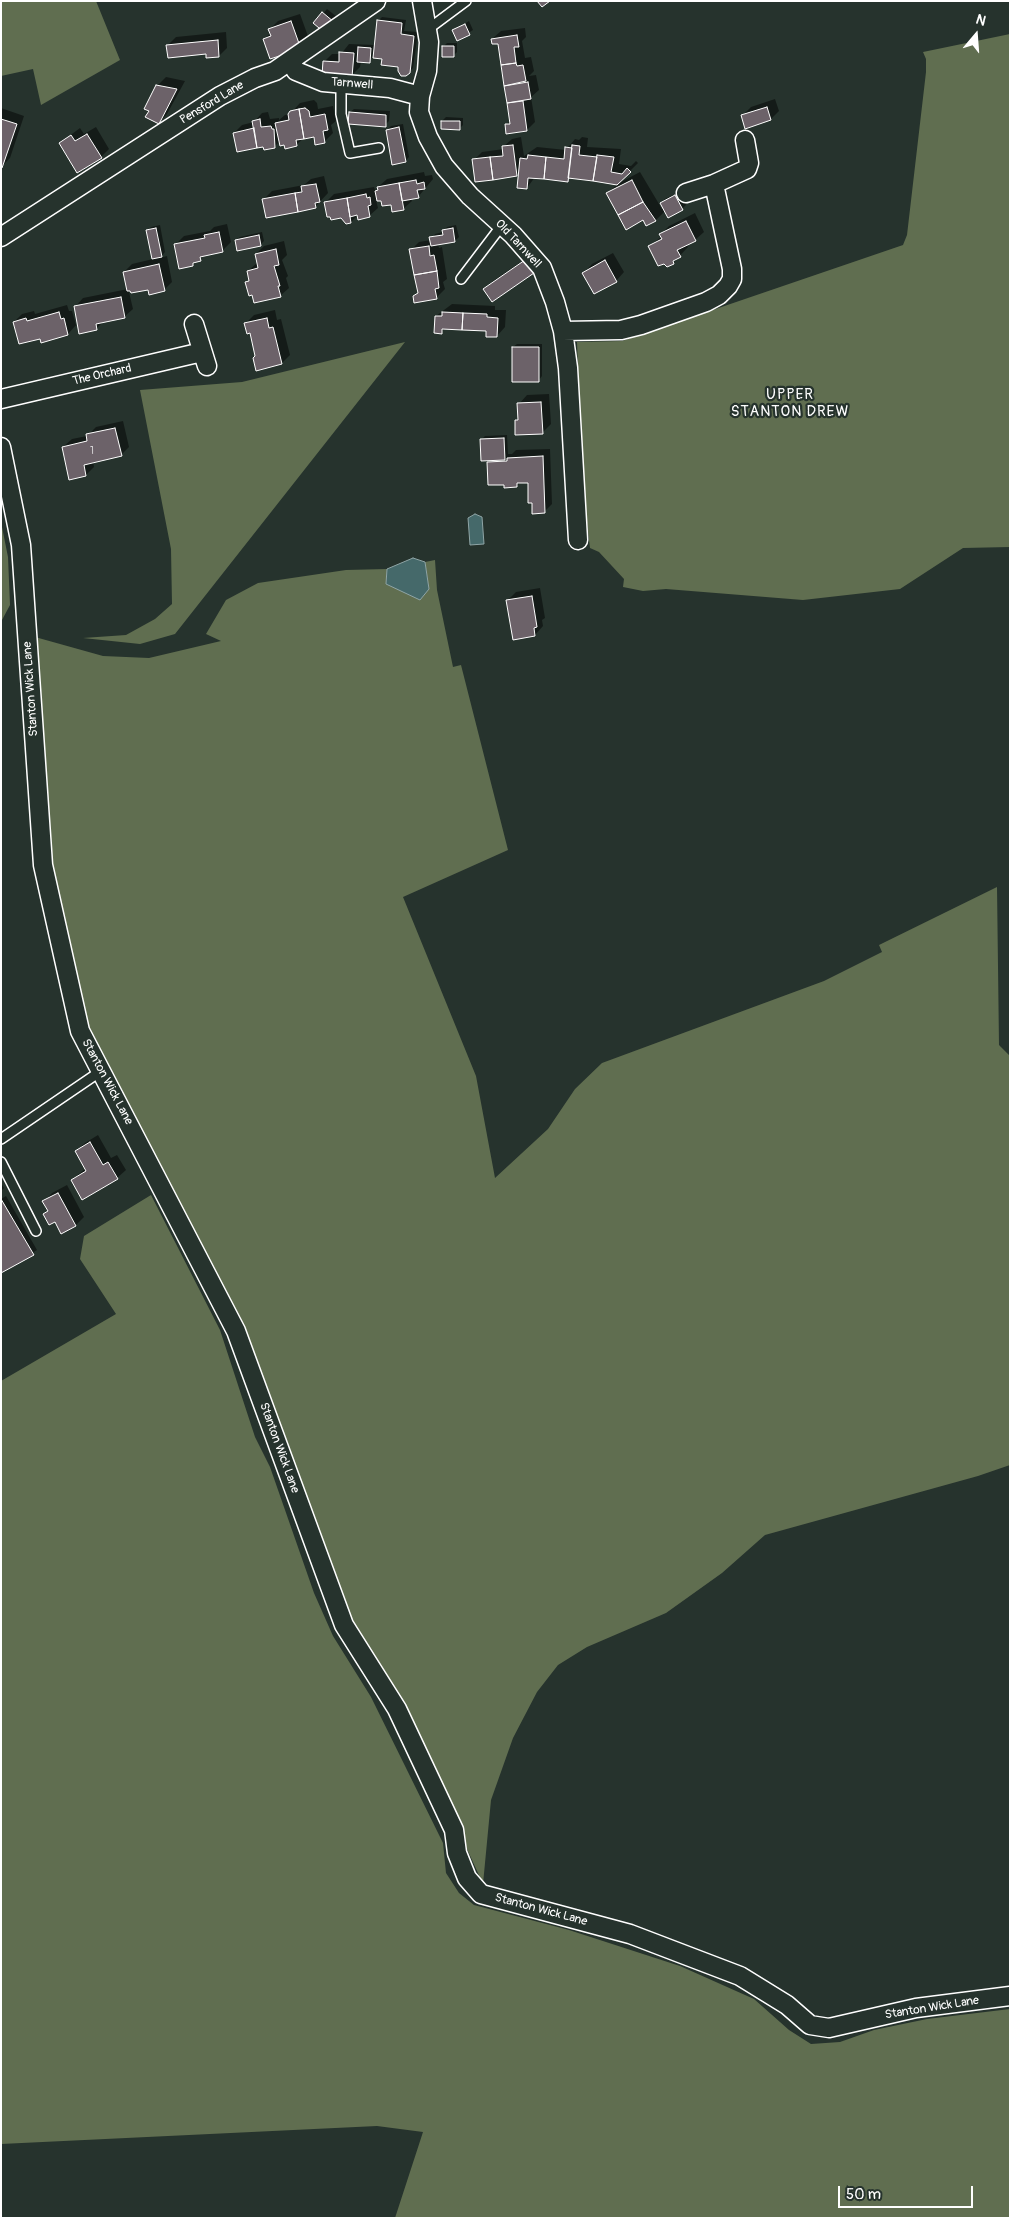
<!DOCTYPE html>
<html>
<head>
<meta charset="utf-8">
<style>
	body { margin:0 }
	#map { position:relative; width:1011px; height:2219px; overflow:hidden; background:#26332d; font-family:Pangolin,sans-serif }
	canvas { display:block }
	.frame { position:absolute; inset:0; border:2px solid #fff; pointer-events:none }
	.north { position:absolute; left:951px; top:10px; width:50px; height:50px; -webkit-text-stroke:4px #26332d; paint-order:stroke; rotate:18deg; font-size:14px; font-weight:700; line-height:20px; text-align:center; color:#fff }
	.north::after { content:''; display:block; margin:auto; width:18px; height:22px; background:#fff; clip-path:polygon(50% 0,100% 100%,50% 72%,0 100%) }
	.scale { position:absolute; left:838px; top:2186px; width:135px; height:22px; box-sizing:border-box; border:2px solid #fff; border-top:0; padding-left:6px; font-size:15px; line-height:18px; white-space:nowrap; color:#fff; -webkit-text-stroke:4px #26332d; paint-order:stroke }
</style>
</head>
<body>
<div id="map">
<canvas width="1011" height="2219"></canvas>
<div class="frame"></div>
<div class="north">N</div>
<div class="scale">50 m</div>
</div>
<script>
const g = document.querySelector('canvas').getContext('2d');
g.lineJoin = 'round';
function fillPath(path, color) {
  g.fillStyle = color;
  g.fill(path, 'evenodd');
}
function toPath(rows) {
  const path = new Path2D();
  for (const r of rows) {
    path.moveTo(r[0], r[1]);
    for (let i = 2; i < r.length; i += 2) path.lineTo(r[i], r[i + 1]);
  }
  return path;
}
function strokePath(path, color, width, dash) {
  g.strokeStyle = color;
  g.lineWidth = width;
  g.lineCap = dash ? 'butt' : 'round';
  g.setLineDash(dash || []);
  g.stroke(path);
}
function write(font, color, halo, rows, align = 'center') {
  g.font = font + ' Pangolin,sans-serif';
  g.lineWidth = 4.5;
  g.setLineDash([]);
  g.textBaseline = 'middle';
  g.strokeStyle = halo;
  g.fillStyle = color;
  for (const [text, x, y, turn = 0] of rows) {
    g.save();
    g.translate(x, y);
    g.rotate((+turn || 0) * Math.PI / 180);
    g.textAlign = isNaN(turn) ? turn : align;
    if (halo) g.strokeText(text, 0, 0);
    g.fillText(text, 0, 0);
    g.restore();
  }
}
fillPath(toPath([
	[1,1,96,1,120,60,41,105,33,69,1,76],
	[1010,34,1010,547,963,548,900,589,803,600,666,589,643,591,623,587,624,579,599,552,590,548,582,480,577,342,622,341,903,245,907,235,926,72,926,59,923,52],
	[405,342,175,634,140,644,83,638,126,635,155,619,172,604,171,549,140,390,242,382],
	[1,522,8,557,10,605,2,620],
	[435,560,437,590,453,667,461,665,508,850,403,897,476,1076,495,1178,548,1129,575,1089,602,1063,824,981,882,952,879,945,997,887,999,1045,1010,1056,1010,1465,978,1476,765,1535,722,1573,666,1613,587,1647,558,1665,537,1692,513,1738,491,1800,483,1884,467,1849,454,1814,346,1614,242,1322,129,1108,86,1023,52,866,35,637,103,656,149,658,221,641,206,634,226,600,258,583,346,570,387,569,386,584,429,589,425,562],
	[151,1195,220,1330,255,1437,270,1467,314,1593,333,1636,371,1697,443,1843,446,1873,459,1893,474,1905,569,1930,680,1966,754,1999,789,2030,811,2044,840,2042,874,2030,927,2019,1010,2009,1010,2218,395,2218,423,2132,377,2126,1,2144,1,1381,116,1314,80,1259,84,1236]
]), '#606e50');
const water = toPath([
	[475,514,482,517,484,544,470,545,468,518,475,514],
	[413,558,425,562,429,589,420,600,386,584,387,569,413,558]
]);
fillPath(water, '#45696a');
strokePath(water, '#8fa5a6', 1);
fillPath(toPath([
	[327,9,337,17,328,28,315,23],
	[300,14,309,39,300,48,264,39,271,33,269,30,278,21],
	[382,17,406,20,404,31,418,32,413,68,409,72,383,58,373,56,369,62,361,61,360,67,352,75,324,62,332,54,341,54,349,44,376,45,378,21],
	[469,21,473,30,457,40,453,31],
	[525,28,526,37,522,41,525,58,531,57,534,71,529,76,536,75,539,90,531,97,535,122,527,130,507,133,506,125,511,120,499,42,492,39,501,31],
	[226,32,227,48,219,56,168,45,176,37],
	[447,43,457,43,457,52,453,56,443,47],
	[166,77,185,81,167,114,159,123,150,110,146,108,158,85],
	[775,99,779,111,771,119,746,127,742,116,751,107],
	[314,100,317,103,318,109,333,106,336,121,331,125,333,133,324,142,315,136,304,138,296,145,280,141,274,147,264,146,234,133,242,125,254,122,262,113,268,112,270,119,279,118,279,120,285,115,290,114,300,103],
	[1,108,24,116,10,158,1,167],
	[354,109,390,111,389,121,385,125,350,112],
	[446,117,463,118,463,125,459,129,442,121],
	[403,124,409,157,405,161,387,130,391,126],
	[96,127,109,149,101,157,60,143,80,128,84,134],
	[521,137,524,156,537,147,566,150,575,139,579,140,582,137,588,138,587,147,621,149,619,164,631,166,636,161,638,163,617,184,640,172,662,209,664,208,662,203,665,199,679,192,686,205,682,209,665,211,656,220,647,225,644,219,608,193,617,184,571,177,567,180,535,177,527,188,520,172,517,175,476,180,474,160,482,152,504,149,503,147,512,139],
	[424,172,425,176,432,175,433,179,418,197,411,198,412,201,403,209,382,199,376,200,378,208,369,216,358,215,351,222,326,202,334,194,374,187,375,190,379,189,378,187,387,179],
	[324,176,328,193,315,207,264,199,272,191,304,185,311,179],
	[695,213,704,232,695,240,687,244,688,247,673,263,650,246,662,236,661,234,669,226],
	[227,224,231,242,222,251,206,254,193,265,176,244,184,236,210,231,214,227],
	[160,225,165,252,160,258,167,256,172,282,164,290,148,288,129,292,133,309,124,317,104,321,96,329,75,307,83,298,128,289,124,272,132,264,153,259,148,230,151,227],
	[456,225,459,237,455,241,438,244,439,248,442,247,447,279,443,282,445,289,436,298,415,296,419,292,411,250,419,242,431,240,435,234,443,232,447,227],
	[262,232,264,241,260,245,236,240,240,237],
	[284,241,287,255,282,260,288,276,286,278,289,288,280,296,247,283,250,280,248,271,258,262,256,254,264,246],
	[534,253,541,264,533,272,485,290,493,281],
	[613,253,624,272,616,281,584,273,592,264],
	[452,304,495,306,495,310,506,310,505,327,497,336,487,330,446,328,441,332,436,316],
	[67,305,69,311,72,311,76,325,68,334,42,341,41,337,14,322,22,314,34,311,35,314],
	[275,310,277,320,281,319,290,355,282,363,250,332,245,324,254,315],
	[517,344,542,344,542,376,539,380,513,347],
	[549,394,551,424,542,433,516,420,519,417,519,404,527,395],
	[123,421,129,447,121,455,93,461,94,467,86,475,63,447,72,439,87,436,96,427],
	[507,435,508,454,512,454,516,450,550,449,552,504,544,512,533,502,529,481,521,482,517,486,505,483,489,463,492,459,481,440,485,436],
	[540,588,545,618,542,620,543,626,535,635,508,600,516,592],
	[98,1135,111,1158,117,1155,126,1170,117,1178,72,1180,86,1168,76,1151,85,1143],
	[1,1183,4,1188,1,1191],
	[67,1185,84,1217,76,1225,62,1233,55,1221,45,1214,49,1210,44,1202,52,1193],
	[6,1196,37,1250,1,1272,1,1199]
]), '#0007');
const building = toPath([
	[537,1,550,1,542,7,537,1],
	[322,12,334,22,325,33,313,23,322,12],
	[377,20,402,23,401,34,414,36,410,73,406,76,401,76,398,71,398,67,381,65,382,59,373,58,377,20],
	[291,21,301,49,270,59,263,39,271,36,268,29,291,21],
	[465,24,470,35,457,41,452,30,465,24],
	[517,35,519,47,514,47,516,63,501,65,498,44,492,44,491,39,517,35],
	[218,40,219,57,206,58,206,54,168,58,166,45,218,40],
	[442,46,454,46,454,57,442,57,442,46],
	[358,47,371,48,370,63,357,62,358,47],
	[339,52,354,53,352,77,322,75,323,61,339,62,339,52],
	[516,63,517,66,523,65,526,81,504,86,501,65,516,63],
	[528,82,531,99,507,103,504,86,528,82],
	[156,85,177,89,159,124,145,117,149,111,144,109,156,85],
	[523,101,527,131,506,134,505,124,510,124,507,103,523,101],
	[767,107,771,120,745,129,741,115,767,107],
	[305,108,309,111,310,117,325,114,328,130,323,131,325,143,315,145,314,137,304,139,299,109,305,108],
	[299,109,304,139,296,140,297,146,285,149,284,145,280,146,275,123,289,120,288,114,290,111,299,109],
	[349,112,386,115,386,127,348,124,349,112],
	[1,119,17,124,2,168,1,168,1,119],
	[260,119,261,127,271,126,272,129,274,129,275,148,264,150,263,147,257,148,252,121,260,119],
	[441,121,460,121,460,130,441,129,441,121],
	[399,127,406,162,392,165,386,130,399,127],
	[254,128,257,148,237,152,233,133,254,128],
	[87,134,102,158,77,173,59,143,71,135,75,141,87,134],
	[513,145,517,176,493,180,490,157,503,156,502,146,513,145],
	[572,145,580,146,579,155,597,157,593,181,568,178,572,145],
	[565,147,572,148,568,182,544,179,546,157,564,159,565,147],
	[528,155,546,157,544,179,528,178,527,189,517,188,520,158,527,159,528,155],
	[597,155,614,157,611,172,622,174,627,168,631,172,617,185,593,181,597,155],
	[490,157,493,180,475,182,472,159,490,157],
	[416,180,417,184,424,182,425,189,417,190,419,198,402,201,399,183,416,180],
	[632,180,643,202,618,215,606,193,632,180],
	[399,183,404,210,392,212,391,205,382,206,381,201,377,201,375,191,378,190,377,187,399,183],
	[316,184,320,202,315,203,316,208,298,212,295,193,302,192,301,186,316,184],
	[295,193,298,212,266,218,262,199,295,193],
	[366,194,367,198,370,197,371,205,368,206,370,217,358,220,357,215,350,217,347,198,366,194],
	[675,195,683,210,668,218,660,203,675,195],
	[347,198,351,223,346,224,341,218,331,220,330,217,327,217,324,202,347,198],
	[643,202,656,221,646,226,643,220,626,230,618,215,643,202],
	[686,221,696,241,677,250,681,257,673,261,674,264,667,267,664,264,658,266,648,246,662,239,659,234,686,221],
	[156,228,162,257,152,259,146,230,156,228],
	[453,228,455,242,431,246,429,237,443,235,442,230,453,228],
	[219,232,223,252,200,257,201,261,193,263,193,266,179,269,174,244,205,238,204,235,219,232],
	[259,235,261,246,237,251,235,240,259,235],
	[429,246,430,256,434,255,437,271,414,275,409,249,429,246],
	[276,249,279,265,274,266,280,286,278,286,281,297,254,303,252,295,249,296,245,282,249,281,247,271,258,268,255,254,276,249],
	[525,260,534,273,492,302,483,289,525,260],
	[605,260,617,282,594,294,582,273,605,260],
	[159,264,165,291,149,295,148,290,131,293,130,291,127,291,123,272,159,264],
	[437,271,439,288,435,289,437,299,414,303,413,296,418,293,414,275,437,271],
	[121,297,125,318,96,324,97,330,79,334,74,306,121,297],
	[59,312,61,319,64,318,68,335,41,343,40,339,19,344,13,322,26,318,27,321,59,312],
	[442,312,463,313,462,330,442,329,442,334,434,333,435,316,442,316,442,312],
	[463,313,487,314,487,317,498,318,497,337,486,337,486,331,462,330,463,313],
	[267,318,269,328,273,327,282,364,256,371,253,358,255,356,250,333,247,334,244,323,267,318],
	[512,347,539,347,539,382,512,382,512,347],
	[541,402,543,434,515,435,515,420,518,420,517,403,541,402],
	[115,428,122,456,84,465,86,476,69,480,62,447,87,441,86,434,115,428],
	[504,438,505,460,481,461,480,439,504,438],
	[543,456,545,513,532,514,532,503,528,503,528,483,517,483,517,487,504,488,504,485,488,485,487,462,507,461,507,458,543,456],
	[532,596,537,627,534,628,535,636,513,640,506,600,532,596],
	[90,1142,103,1165,108,1162,118,1179,82,1200,71,1180,86,1171,75,1151,90,1142],
	[58,1193,76,1226,61,1234,55,1222,49,1225,43,1214,48,1211,42,1201,58,1193],
	[1,1199,34,1255,1,1273,1,1199]
]);
fillPath(building, '#6c6269');
strokePath(building, '#fff', 1);
const lane = toPath([
	[427,30,466,1],
	[341,83,341,114,350,153,379,148],
	[461,279,502,225],
	[1,1139,101,1071],
	[1,1162,36,1231]
]);
const street = toPath([
	[422,1,429,42,427,71,420,96,419,112,428,137,444,166,470,196,513,235,542,268,555,302,563,331,568,368,578,540],
	[290,61,296,71,323,82,390,88,420,96],
	[686,193,714,184,747,169,749,163,745,140],
	[1,237,220,96,255,78,275,71,376,1],
	[194,324,207,366],
	[563,331,621,330,641,325,706,302,719,295,728,286,732,279,732,269,714,184],
	[1,399,202,352],
	[1,447,21,545,43,865,80,1031,236,1331,344,1625,397,1709,454,1830,457,1853,467,1878,481,1894,630,1934,740,1976,787,2005,810,2025,829,2028,916,2008,1010,1996]
]);
strokePath(lane, '#fff', 12);
strokePath(street, '#fff', 21);
strokePath(lane, '#26332d', 9);
strokePath(street, '#26332d', 18);
write('10px', '#dad8da', null, [
	["1",92,451]
]);
write('12px', '#fff', '#26332d', [
	["Tarnwell",352,84,5],
	["Pensford Lane",212,103,-31],
	["Old Tarnwell",518,244,47],
	["The Orchard",102,375,-13],
	["Stanton Wick Lane",31,689,-94],
	["Stanton Wick Lane",107,1082,62],
	["Stanton Wick Lane",279,1448,70],
	["Stanton Wick Lane",541,1910,15],
	["Stanton Wick Lane",932,2008,-9]
]);
g.letterSpacing = '1px';
write('15px', '#fff', '#26332d', [
	["UPPER",790,395],
	["STANTON DREW",790,412]
]);
g.letterSpacing = '0px';
</script>
</body>
</html>
